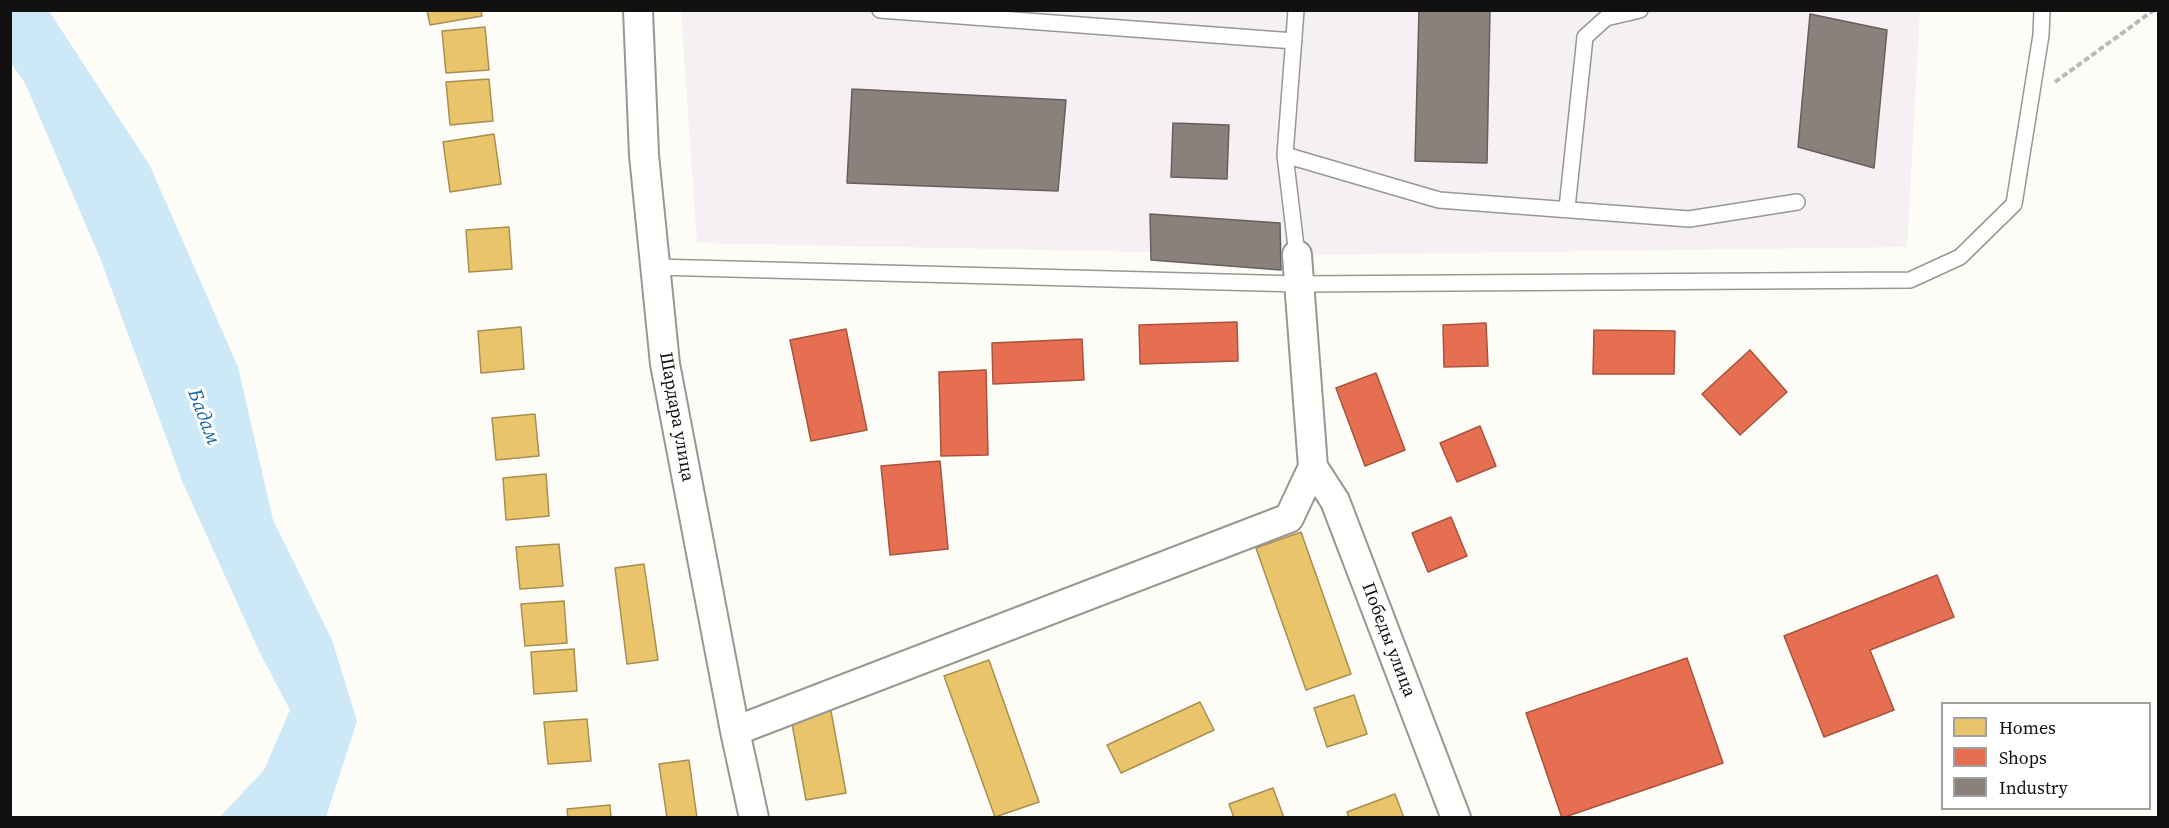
<!DOCTYPE html>
<html>
<head>
<meta charset="utf-8">
<style>
	body { margin:0 }
	#map { position:relative; width:2169px; height:828px; overflow:hidden; background:#fdfcf7; font-family:"Source Serif 4",serif }
	canvas { display:block }
	.frame { position:absolute; inset:0; border:12px solid #111; pointer-events:none }
	.legend { position:absolute; left:1941px; top:702px; width:210px; height:108px; box-sizing:border-box; background:#fff; border:2px solid #a0a0a0; margin:0; padding:8px 10px; list-style:none; font-size:18px; color:#111 }
	.legend li { display:flex; align-items:center; gap:12px; height:30px }
	.legend b { width:30px; border:2px solid #a0a0a0 }
</style>
</head>
<body>
<div id="map">
<canvas width="2169" height="828"></canvas>
<div class="frame"></div>
<ul class="legend">
<li><b style="height:16px;background:#e9c46a"></b>Homes</li>
<li><b style="height:16px;background:#e76f51"></b>Shops</li>
<li><b style="height:16px;background:#8a817c"></b>Industry</li>
</ul>
</div>
<script>
const g = document.querySelector('canvas').getContext('2d');
g.lineJoin = 'round';
function fillPath(path, color) {
  g.fillStyle = color;
  g.fill(path, 'evenodd');
}
function toPath(rows) {
  const path = new Path2D();
  for (const r of rows) {
    path.moveTo(r[0], r[1]);
    for (let i = 2; i < r.length; i += 2) path.lineTo(r[i], r[i + 1]);
  }
  return path;
}
function strokePath(path, color, width, dash) {
  g.strokeStyle = color;
  g.lineWidth = width;
  g.lineCap = dash ? 'butt' : 'round';
  g.setLineDash(dash || []);
  g.stroke(path);
}
function write(font, color, halo, rows, align = 'center') {
  g.font = font + ' "Source Serif 4",serif';
  g.lineWidth = 6;
  g.setLineDash([]);
  g.textBaseline = 'middle';
  g.strokeStyle = halo;
  g.fillStyle = color;
  for (const [text, x, y, turn = 0] of rows) {
    g.save();
    g.translate(x, y);
    g.rotate((+turn || 0) * Math.PI / 180);
    g.textAlign = isNaN(turn) ? turn : align;
    if (halo) g.strokeText(text, 0, 0);
    g.fillText(text, 0, 0);
    g.restore();
  }
}
fillPath(toPath([
	[681,11,1920,11,1907,247,1297,255,697,243]
]), '#f5f0f3');
fillPath(toPath([
	[10,11,49,11,150,166,238,367,273,520,332,640,357,721,326,817,220,817,264,770,290,710,259,651,183,483,100,258,25,83,11,63]
]), '#cde8f7');
const homes = toPath([
	[427,10,481,10,482,16,430,25,427,10],
	[485,27,489,70,446,73,442,31,485,27],
	[489,79,493,121,450,125,446,82,489,79],
	[494,134,501,184,450,192,443,142,494,134],
	[509,227,512,269,469,272,466,230,509,227],
	[521,327,524,369,481,373,478,331,521,327],
	[535,414,539,456,496,460,492,418,535,414],
	[546,474,549,516,506,520,503,478,546,474],
	[1301,532,1351,674,1306,690,1256,548,1301,532],
	[559,544,563,586,520,589,516,547,559,544],
	[644,564,658,660,627,664,615,568,644,564],
	[564,601,567,643,525,646,521,604,564,601],
	[574,649,577,691,534,694,531,652,574,649],
	[989,660,1039,802,995,817,944,676,989,660],
	[1354,695,1367,734,1327,747,1314,708,1354,695],
	[1200,702,1214,730,1121,773,1107,745,1200,702],
	[831,711,846,793,806,800,791,718,831,711],
	[587,719,591,761,548,764,544,722,587,719],
	[689,760,697,818,667,818,659,764,689,760],
	[1273,788,1284,818,1234,818,1229,804,1273,788],
	[1395,794,1404,818,1349,818,1347,812,1395,794],
	[610,805,611,818,568,818,567,809,610,805]
]);
fillPath(homes, '#e9c46a');
strokePath(homes, '#a88e4f', 1.5);
const shops = toPath([
	[1237,322,1238,361,1140,364,1139,325,1237,322],
	[1486,323,1488,366,1444,367,1443,325,1486,323],
	[846,329,867,430,811,441,790,340,846,329],
	[1594,330,1675,331,1674,374,1593,374,1594,330],
	[1082,339,1084,380,993,384,992,343,1082,339],
	[1750,350,1787,392,1740,435,1702,394,1750,350],
	[986,370,988,455,941,456,939,372,986,370],
	[1376,373,1405,450,1365,466,1336,388,1376,373],
	[1480,426,1496,466,1457,482,1440,443,1480,426],
	[940,461,948,549,890,555,881,466,940,461],
	[1451,517,1467,556,1428,572,1412,533,1451,517],
	[1937,575,1954,617,1870,650,1894,710,1824,737,1784,636,1937,575],
	[1687,658,1723,763,1562,818,1526,713,1687,658]
]);
fillPath(shops, '#e76f51');
strokePath(shops, '#a7533e', 1.5);
const industry = toPath([
	[1419,10,1490,10,1487,163,1415,161,1419,10],
	[1810,14,1887,30,1874,168,1798,147,1810,14],
	[852,89,1066,100,1058,191,847,183,852,89],
	[1173,123,1229,125,1227,179,1171,177,1173,123],
	[1150,214,1280,223,1281,270,1151,260,1150,214]
]);
fillPath(industry, '#8a817c');
strokePath(industry, '#665f5c', 1.5);
const service = toPath([
	[880,10,1294,41],
	[1296,10,1285,155,1297,255],
	[1285,155,1439,200,1689,219,1797,202],
	[1567,208,1585,37,1606,18,1640,10],
	[655,267,1299,284,1910,280,1960,257,2014,204,2041,35,2042,10]
]);
const minor = toPath([
	[638,10,644,155,665,364,735,731,754,818],
	[1313,467,1335,501,1456,818],
	[735,731,1289,518,1313,467,1297,255]
]);
strokePath(service, '#979795', 18);
strokePath(minor, '#979795', 32);
strokePath(toPath([
	[2055,82,2154,10]
]), '#b9b9b8', 4, [6, 3]);
strokePath(service, '#fffffe', 15);
strokePath(minor, '#fffffe', 28);
write('18px', '#111', '#fff', [
	["Шардара улица",676,417,80],
	["Победы улица",1388,640,69]
]);
write('italic 20px', '#1768a6', '#fff', [
	["Бадам",203,417,69]
]);
</script>
</body>
</html>
